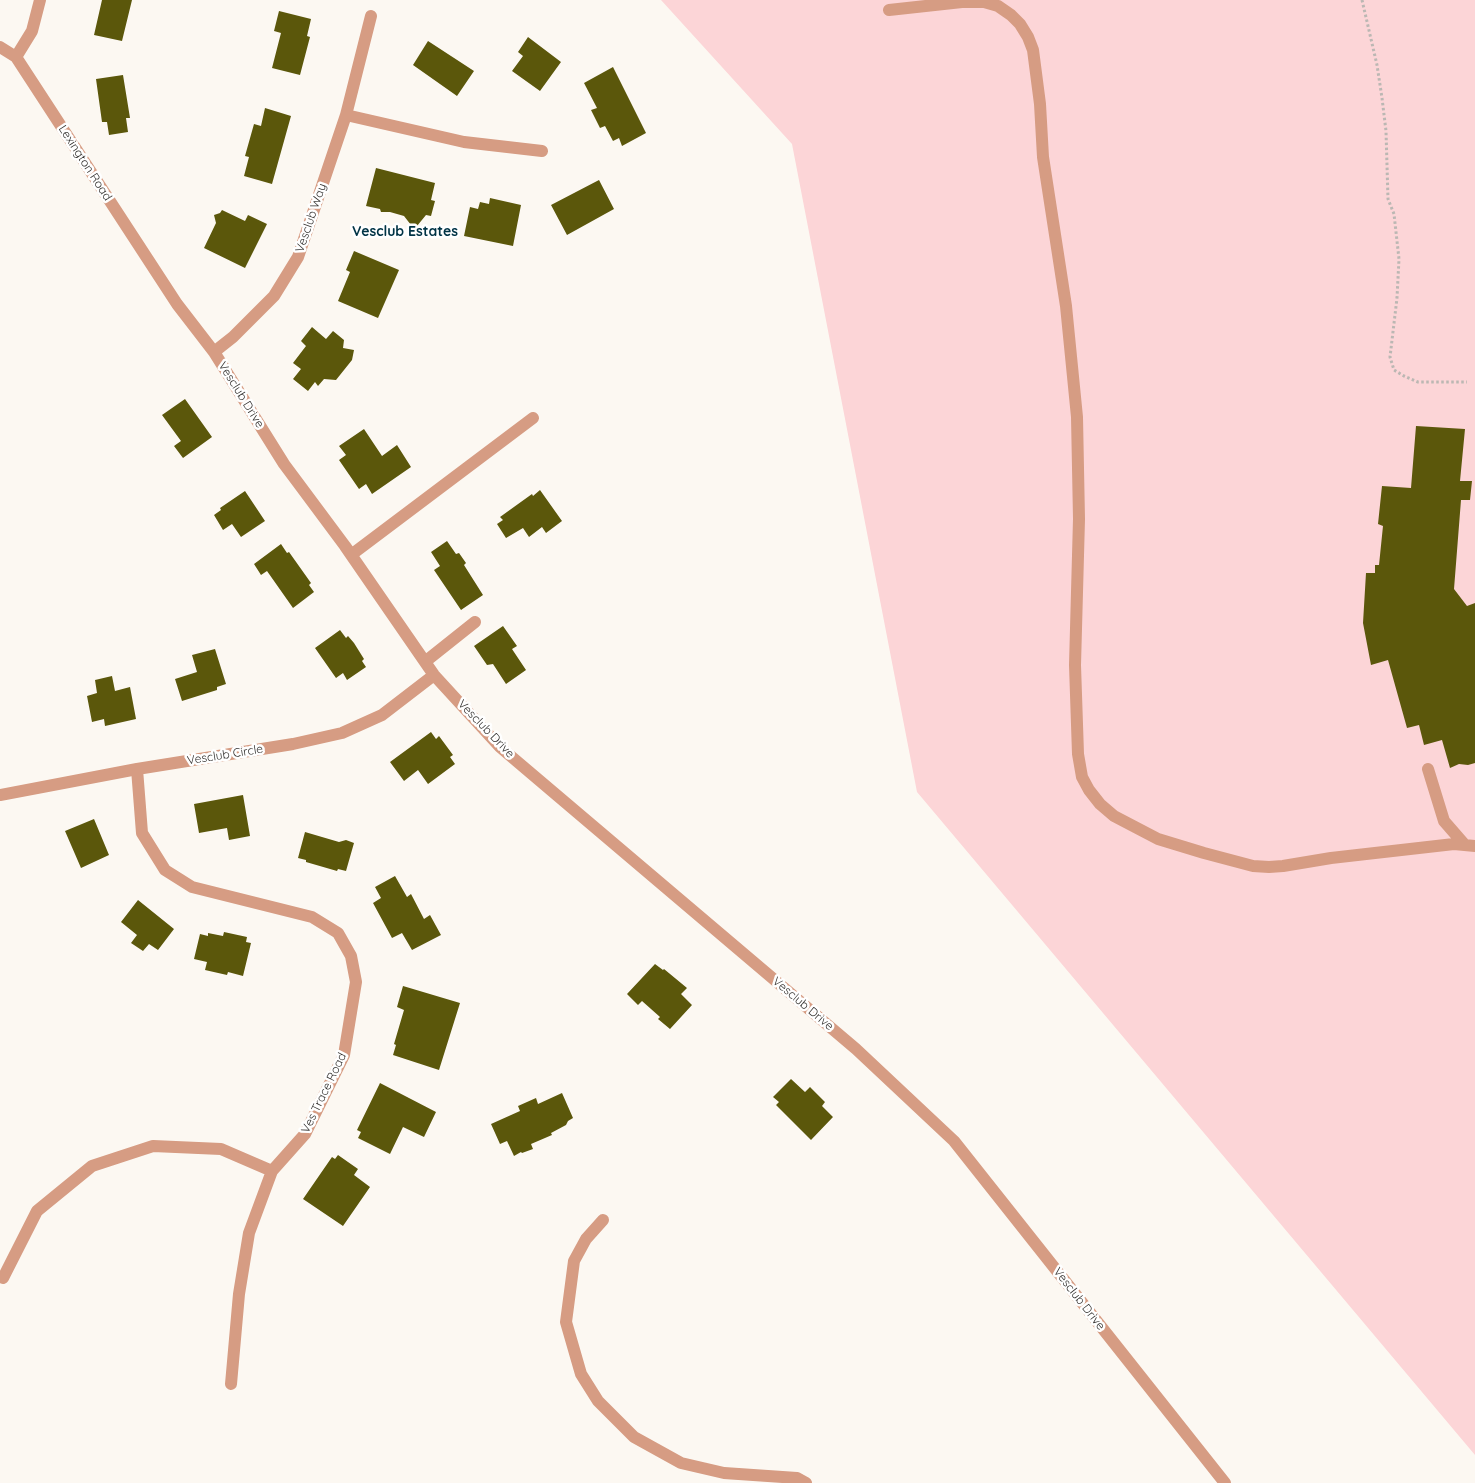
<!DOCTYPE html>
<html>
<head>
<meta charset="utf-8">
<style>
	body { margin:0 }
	canvas { display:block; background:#fcf8f2 }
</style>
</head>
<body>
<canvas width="1475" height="1483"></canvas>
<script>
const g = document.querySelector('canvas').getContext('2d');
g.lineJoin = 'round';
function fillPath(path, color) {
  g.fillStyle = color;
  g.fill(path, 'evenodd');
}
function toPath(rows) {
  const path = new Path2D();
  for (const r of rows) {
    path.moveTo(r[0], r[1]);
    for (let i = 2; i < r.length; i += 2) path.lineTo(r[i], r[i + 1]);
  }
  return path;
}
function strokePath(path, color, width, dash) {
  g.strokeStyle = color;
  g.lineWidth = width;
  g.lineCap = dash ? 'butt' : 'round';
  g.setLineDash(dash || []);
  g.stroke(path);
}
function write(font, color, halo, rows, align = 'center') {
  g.font = font + ' Quicksand,sans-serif';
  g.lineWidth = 5;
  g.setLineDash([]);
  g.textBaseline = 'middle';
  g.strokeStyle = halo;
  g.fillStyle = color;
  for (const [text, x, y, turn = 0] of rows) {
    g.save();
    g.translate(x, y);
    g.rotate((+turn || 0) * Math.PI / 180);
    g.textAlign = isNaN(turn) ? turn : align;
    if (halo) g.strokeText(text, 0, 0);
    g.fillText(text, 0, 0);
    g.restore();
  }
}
fillPath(toPath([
	[661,0,1475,0,1475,1455,917,792,792,144]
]), '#fcd5d7');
fillPath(toPath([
	[102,0,132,0,122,41,94,35],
	[279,11,311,19,307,36,310,37,300,75,272,68,281,33,274,31],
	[528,37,561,62,540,91,512,71,523,56,518,52],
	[428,41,474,71,457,96,413,65],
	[613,67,646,133,622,146,619,138,613,141,605,126,600,128,591,110,597,108,584,83],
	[123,75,130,118,126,118,128,132,109,135,107,122,102,122,96,79],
	[265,108,291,116,272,184,244,176,249,157,245,156,254,124,261,126],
	[376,168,435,183,431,200,435,201,431,216,426,215,417,226,411,225,404,216,390,212,381,212,380,209,366,206],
	[599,180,614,209,567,235,551,205],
	[490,198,521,205,513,246,464,236,470,207,478,209,480,202,489,204],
	[222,210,245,221,248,215,267,224,245,268,204,248,216,223,214,215,220,213],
	[354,251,399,270,378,318,338,301,350,272,346,270],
	[312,327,326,339,333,331,344,340,343,348,354,350,352,360,336,380,324,379,318,386,315,382,308,391,293,379,301,369,293,363,306,346,301,341],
	[185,399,212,437,183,458,174,446,181,441,162,415],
	[1416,426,1465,429,1460,481,1472,481,1470,500,1461,500,1454,589,1467,606,1475,603,1475,763,1468,765,1459,764,1450,768,1442,740,1424,745,1419,725,1407,728,1388,660,1371,665,1363,623,1366,573,1375,573,1375,565,1379,565,1383,526,1378,524,1382,486,1411,488],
	[364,429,382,456,397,445,411,467,372,494,366,484,359,489,339,460,346,455,339,446],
	[540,490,562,521,546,533,542,527,529,537,523,528,506,538,497,524,503,520,500,517,532,494,533,496],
	[245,491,265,521,241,537,232,524,223,530,214,515,221,510,220,508],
	[447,541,456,554,459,553,466,563,464,565,483,595,461,610,434,570,440,566,431,552],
	[281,544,287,553,289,552,311,583,309,585,314,592,293,608,267,571,261,575,254,564],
	[503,626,517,646,512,649,526,670,506,684,493,664,487,665,474,646],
	[340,630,346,638,348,636,354,643,364,659,362,661,366,667,347,680,343,673,336,678,315,648],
	[215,649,226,684,217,687,217,690,182,701,175,679,197,672,192,655],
	[112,676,115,691,130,687,136,719,105,726,104,719,92,722,87,696,97,693,95,680],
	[431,732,436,739,439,736,453,755,450,757,455,764,428,784,418,770,404,781,390,762],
	[243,795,250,836,229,840,227,828,199,833,194,804],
	[94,819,109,855,81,868,65,831],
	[305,832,339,842,346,840,354,843,346,871,338,869,337,871,306,862,306,860,298,858],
	[395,876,407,897,411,894,424,919,430,915,441,935,412,950,402,933,392,938,373,903,381,898,375,887],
	[138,900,174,929,158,950,149,944,143,951,131,943,137,935,121,922],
	[224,932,247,937,246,942,251,943,243,976,228,972,227,975,205,970,207,962,194,959,200,934,208,936,208,933,223,936],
	[655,964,663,970,664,969,687,988,681,994,692,1005,670,1029,658,1019,660,1017,642,1001,638,1005,627,994],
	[403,986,460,1003,439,1070,393,1055,396,1045,394,1044,404,1010,397,1007],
	[791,1079,805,1092,810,1087,825,1102,822,1106,833,1117,811,1140,776,1105,779,1102,773,1097],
	[380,1083,436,1112,424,1137,403,1127,390,1154,358,1138,361,1132,357,1130],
	[562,1093,573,1118,568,1121,566,1125,551,1133,552,1135,531,1144,533,1149,522,1153,521,1152,514,1156,507,1141,500,1144,491,1124,520,1111,518,1106,536,1098,538,1104],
	[338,1155,358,1169,354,1175,370,1187,343,1226,303,1199,332,1157,335,1159]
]), '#5b570b');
strokePath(toPath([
	[1362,0,1377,65,1382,98,1386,131,1388,199,1394,214,1399,259,1397,298,1390,357,1394,370,1404,376,1418,382,1467,382]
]), '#bbb7b3', 3, [2.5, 2.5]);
strokePath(toPath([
	[889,10,962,2,984,2,998,6,1011,15,1020,24,1028,37,1033,50,1040,104,1043,157,1066,306,1077,417,1079,519,1075,665,1078,754,1082,777,1089,790,1100,804,1114,816,1158,839,1204,853,1253,866,1269,867,1283,866,1331,858,1454,844,1475,846],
	[0,47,16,57,177,304,214,352,284,464,345,546,434,675,500,747,856,1049,954,1141,1225,1483],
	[16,57,32,31,40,0],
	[346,115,464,142,542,151],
	[214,352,233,337,274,296,298,257,346,115,371,16],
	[351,555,533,418],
	[426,661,475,622],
	[137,769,142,833,165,870,192,887,312,917,338,933,351,956,356,982,344,1055,305,1134,272,1171,249,1233,239,1294,231,1384],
	[1428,769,1444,821,1464,844],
	[0,795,137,769,293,744,342,733,382,715,434,675],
	[603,1220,586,1239,574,1261,566,1322,581,1374,598,1401,634,1437,681,1463,724,1473,797,1478,806,1483],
	[3,1278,37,1211,92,1166,153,1146,221,1149,272,1171]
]), '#d69c83', 12);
write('12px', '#312f2d', '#fff', [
	["Lexington Road",85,163,57],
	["Vesclub Way",311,218,-71],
	["Vesclub Drive",241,395,58],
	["Vesclub Drive",486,729,46],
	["Vesclub Circle",225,755,-9],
	["Vesclub Drive",803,1004,40],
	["Ves Trace Road",324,1093,-64],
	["Vesclub Drive",1079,1299,52]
]);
write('bold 14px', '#003345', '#fff', [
	["Vesclub Estates",405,232]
]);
</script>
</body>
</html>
